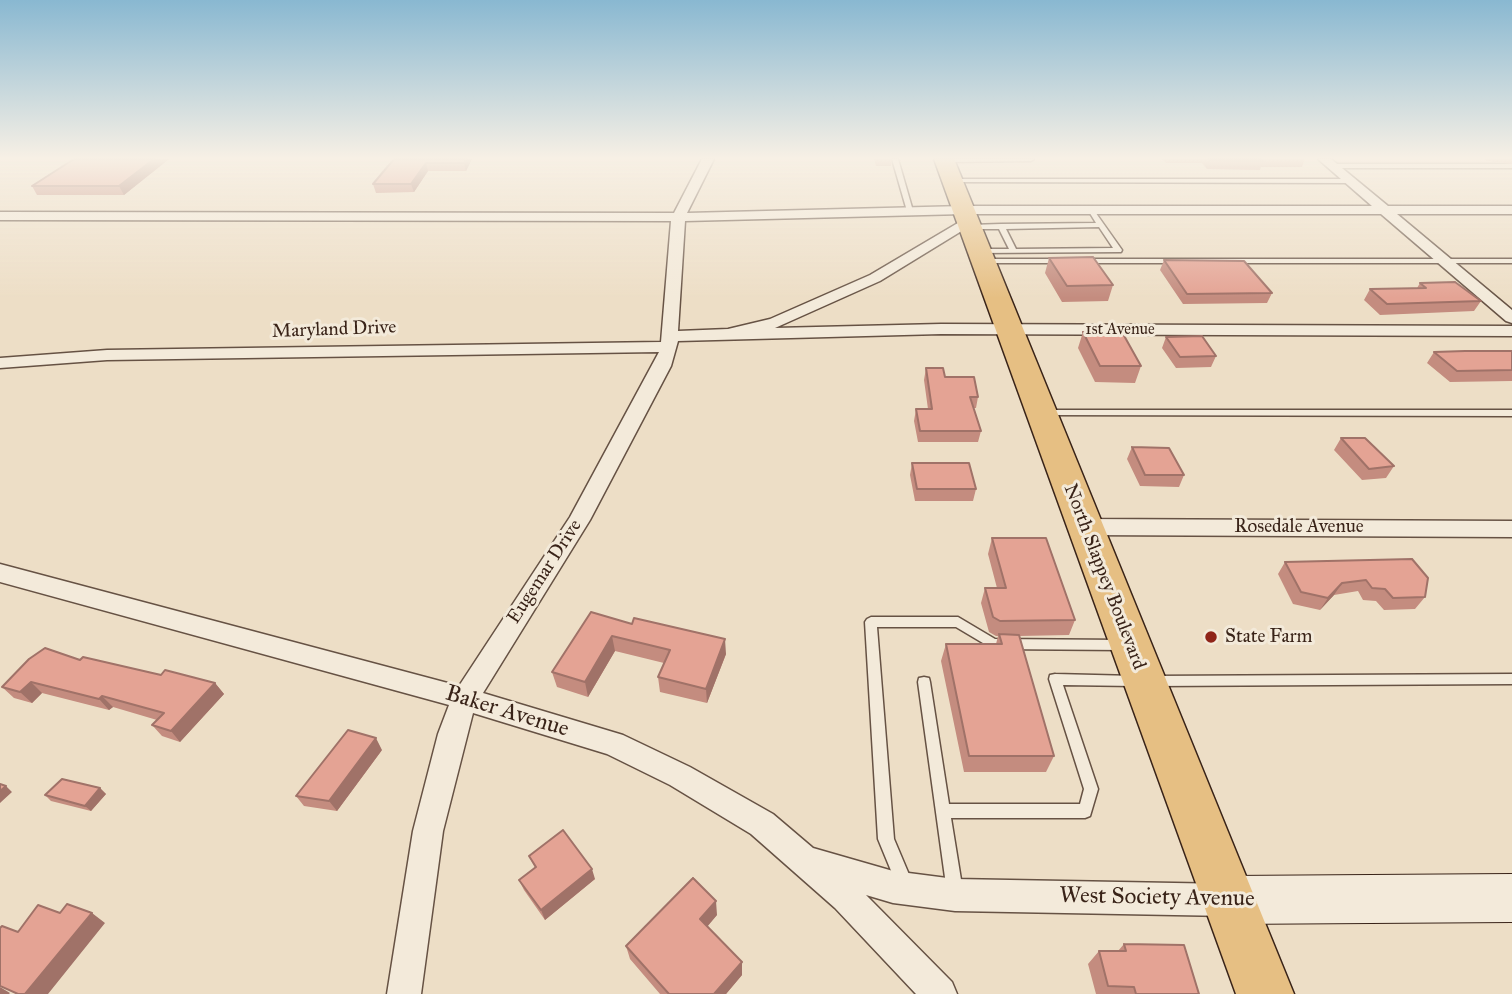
<!DOCTYPE html>
<html>
<head>
<meta charset="utf-8">
<style>
	body { margin:0 }
	canvas { display:block; background:#eddec6 }
</style>
</head>
<body>
<canvas width="1512" height="994"></canvas>
<script>
const g = document.querySelector('canvas').getContext('2d');
g.lineJoin = 'round';
function toPath(rows) {
  const path = new Path2D();
  for (const r of rows) {
    path.moveTo(r[0], r[1]);
    for (let i = 2; i < r.length; i += 2) path.lineTo(r[i], r[i + 1]);
  }
  return path;
}
function strokePath(path, color, width, dash) {
  g.strokeStyle = color;
  g.lineWidth = width;
  g.lineCap = dash ? 'butt' : 'round';
  g.setLineDash(dash || []);
  g.stroke(path);
}
function fillPath(path, color) {
  g.fillStyle = color;
  g.fill(path, 'evenodd');
}
function write(font, color, halo, rows, align = 'center') {
  g.font = font + ' "IM FELL Great Primer",serif';
  g.lineWidth = 6;
  g.setLineDash([]);
  g.textBaseline = 'middle';
  g.strokeStyle = halo;
  g.fillStyle = color;
  for (const [text, x, y, turn = 0] of rows) {
    g.save();
    g.translate(x, y);
    g.rotate((+turn || 0) * Math.PI / 180);
    g.textAlign = isNaN(turn) ? turn : align;
    if (halo) g.strokeText(text, 0, 0);
    g.fillText(text, 0, 0);
    g.restore();
  }
}
const lane = toPath([
	[892,159,898,159,913,211,912,212,907,211,892,159],
	[942,159,1034,159,1031,161,944,162,942,159],
	[1512,164,1512,168,1332,168,1329,166,1332,164,1512,164],
	[953,179,1350,179,1353,181,1350,183,951,182,950,181,953,179],
	[1091,208,1093,209,1122,250,1121,252,979,253,975,251,976,249,1009,249,999,229,970,229,967,227,970,225,1001,224,1096,223,1088,210,1091,208],
	[1099,227,1113,248,1016,249,1006,229,1099,227],
	[980,259,1061,259,1065,261,1061,263,980,263,980,259],
	[1081,259,1512,259,1512,263,1081,263,1081,259],
	[1044,410,1512,410,1512,416,1041,415,1039,413,1041,411,1044,410],
	[871,617,958,617,995,639,1124,640,1128,641,1130,645,1128,649,1124,650,993,649,956,627,877,627,894,839,913,884,911,890,905,892,899,890,878,839,865,622,867,619,871,617],
	[1055,674,1135,676,1140,677,1141,681,1140,685,1135,686,1063,685,1098,789,1090,816,1085,818,951,818,963,892,961,898,955,900,949,898,947,892,918,682,919,678,924,677,929,678,930,682,949,804,1080,804,1084,789,1049,679,1050,675,1055,674],
	[1512,674,1512,684,1154,686,1149,685,1148,681,1149,677,1154,676,1512,674]
]);
const street = toPath([
	[702,159,714,159,687,213,964,206,1372,206,1318,159,1331,159,1388,206,1512,206,1512,214,1397,214,1512,310,1512,323,1506,321,1381,214,964,214,685,221,678,331,728,329,770,319,870,275,968,217,973,218,973,224,880,281,775,328,941,324,1512,326,1512,336,941,334,678,341,671,366,590,520,483,693,623,735,690,767,773,814,813,848,893,871,955,879,1229,884,1240,889,1245,900,1240,911,1229,916,955,911,893,903,866,895,952,982,957,994,916,994,835,908,751,834,670,785,607,754,473,713,443,831,421,994,387,994,413,831,438,734,449,705,0,582,0,564,459,686,570,517,659,352,107,360,0,368,0,358,107,350,661,342,671,221,0,220,0,212,674,213,702,159],
	[1085,519,1512,521,1512,537,1085,535,1077,532,1074,527,1077,522,1085,519]
]);
const secondary = toPath([
	[1512,874,1512,922,1229,924,1212,917,1205,900,1212,883,1229,876,1512,874]
]);
const primary = toPath([
	[934,159,954,159,1294,994,1236,994,934,159]
]);
strokePath(lane, '#665244', 3);
strokePath(street, '#665244', 3);
strokePath(secondary, '#392318', 2);
strokePath(primary, '#392318', 3);
fillPath(lane, '#f3eada');
fillPath(street, '#f3eada');
fillPath(secondary, '#f3eada');
fillPath(primary, '#e6bf83');
fillPath(toPath([
	[169,159,124,195,37,195,32,186],
	[394,159,472,159,466,171,428,171,414,192,376,193,373,184],
	[874,159,892,159,891,166,876,166],
	[1162,159,1305,159,1302,167,1261,167,1260,170,1207,169,1202,163,1166,163],
	[1483,159,1512,159,1512,164,1487,161],
	[1049,258,1113,285,1108,301,1062,302,1045,273],
	[1164,260,1191,261,1272,293,1267,303,1183,304,1160,270],
	[1420,283,1481,301,1474,311,1380,315,1364,300,1370,289,1417,288],
	[1083,332,1141,366,1135,383,1095,382,1078,348],
	[1166,337,1216,356,1211,367,1176,368,1162,348],
	[1512,351,1512,381,1450,382,1427,363,1434,352],
	[926,368,945,377,978,397,976,408,974,408,981,431,978,442,918,442,914,421,916,409,928,409,924,380],
	[1341,438,1394,466,1386,478,1362,480,1334,450],
	[1132,447,1184,475,1179,487,1140,486,1127,459],
	[912,463,976,489,973,501,915,501,910,475],
	[992,538,1075,620,1069,635,1019,636,1054,756,1046,772,964,772,941,661,946,644,996,644,998,636,996,636,989,632,981,603,985,588,997,588,988,554],
	[1412,559,1425,597,1415,609,1384,610,1376,601,1363,600,1358,591,1334,595,1320,610,1293,604,1278,574,1285,562],
	[632,624,726,654,707,703,660,692,658,677,664,663,615,651,588,697,557,687,552,672],
	[80,660,161,675,215,683,224,694,180,742,162,736,152,725,157,720,113,707,109,710,42,693,32,703,14,698,2,687],
	[382,750,337,811,304,806,296,796],
	[100,788,106,794,91,811,51,801,45,795],
	[529,856,595,879,545,920,524,890,519,880,535,868],
	[717,915,707,926,742,962,742,975,726,994,660,994,630,959,626,946],
	[1124,944,1199,994,1096,994,1088,964,1099,951,1118,951]
]), '#c48c7f');
fillPath(toPath([
	[154,159,169,159,124,195,119,186],
	[466,159,472,159,466,171,464,163],
	[426,163,428,171,414,192,411,184],
	[1342,583,1334,595,1320,610,1328,598],
	[612,636,615,651,588,697,585,682],
	[725,639,726,654,707,703,706,689],
	[31,682,42,693,32,703,20,692],
	[215,683,224,694,180,742,171,731],
	[102,696,113,707,109,710,99,699],
	[376,738,382,750,337,811,329,801],
	[6,786,12,792,0,803,0,791],
	[100,788,106,794,91,811,85,806],
	[592,869,595,879,545,920,541,910],
	[716,901,717,915,702,933,700,919],
	[92,913,105,923,48,994,25,994],
	[742,962,742,975,726,994,714,994],
	[0,987,10,993,9,994,0,994]
]), '#a07268');
const building = toPath([
	[74,159,154,159,119,186,32,186,74,159],
	[394,159,466,159,464,163,426,163,411,184,373,184,394,159],
	[1209,159,1261,159,1263,161,1210,160,1209,159],
	[1093,257,1113,285,1067,286,1049,258,1093,257],
	[1164,260,1244,261,1272,293,1187,294,1164,260],
	[1455,282,1481,301,1387,304,1370,289,1426,288,1420,283,1455,282],
	[1083,332,1122,332,1141,366,1100,366,1083,332],
	[1202,336,1216,356,1180,357,1166,337,1202,336],
	[1465,351,1512,351,1512,370,1457,371,1434,352,1465,351],
	[926,368,943,368,945,377,974,377,978,397,970,397,981,431,920,431,916,409,932,409,926,368],
	[1341,438,1365,438,1394,466,1369,469,1341,438],
	[1132,447,1169,448,1184,475,1145,475,1132,447],
	[912,463,969,463,976,489,917,489,912,463],
	[992,538,1046,538,1075,620,1000,621,993,617,985,588,1006,588,992,538],
	[1412,559,1428,578,1425,597,1393,598,1385,589,1372,588,1366,580,1342,583,1328,598,1301,592,1285,562,1412,559],
	[591,612,632,624,634,618,725,639,706,689,658,677,670,650,612,636,585,682,552,672,591,612],
	[999,634,1019,635,1054,756,969,756,946,644,1002,644,999,634],
	[45,648,80,660,83,657,161,675,165,670,215,683,171,731,152,725,164,713,102,696,99,699,31,682,20,692,2,687,29,659,45,648],
	[348,730,376,738,329,801,296,796,348,730],
	[62,779,100,788,85,806,45,795,62,779],
	[0,784,6,786,0,791,0,784],
	[563,830,592,869,541,910,519,880,536,867,529,856,563,830],
	[693,878,716,901,700,919,742,962,714,994,669,994,626,946,693,878],
	[67,904,92,913,25,994,18,994,0,986,0,928,2,926,18,932,38,905,60,913,67,904],
	[1124,944,1184,945,1199,994,1136,994,1134,987,1108,986,1099,951,1126,951,1124,944]
]);
fillPath(building, '#e4a394');
strokePath(building, '#a07268', 2);
const sky = g.createLinearGradient(0, 0, 0, 298);
sky.addColorStop(0, '#89b8d1');
sky.addColorStop(0.53, '#f7f0e5');
sky.addColorStop(1, '#f7f0e500');
g.fillStyle = sky;
g.fillRect(0, 0, 1512, 298);
for (const [x, y, r, color] of [
	[1211,637,7,"#8f2418"]
]) {
  const dot = new Path2D();
  dot.arc(x, y, r, 0, 2 * Math.PI);
  g.fillStyle = color;
  g.fill(dot);
  strokePath(dot, '#f3eada', 2.5);
}
write('16px', '#392318', '#f3eada', [
	["1st Avenue",1120,330]
]);
write('19px', '#392318', '#f3eada', [
	["Maryland Drive",334,330,-2],
	["Rosedale Avenue",1299,527],
	["Eugemar Drive",545,572,-57],
	["North Slappey Boulevard",1104,577,69]
]);
write('19px', '#392318', '#f3eada', [
	["State Farm",1225,637]
], 'left');
write('23px', '#392318', '#f3eada', [
	["Baker Avenue",507,712,17],
	["West Society Avenue",1157,898,1]
]);
</script>
</body>
</html>
